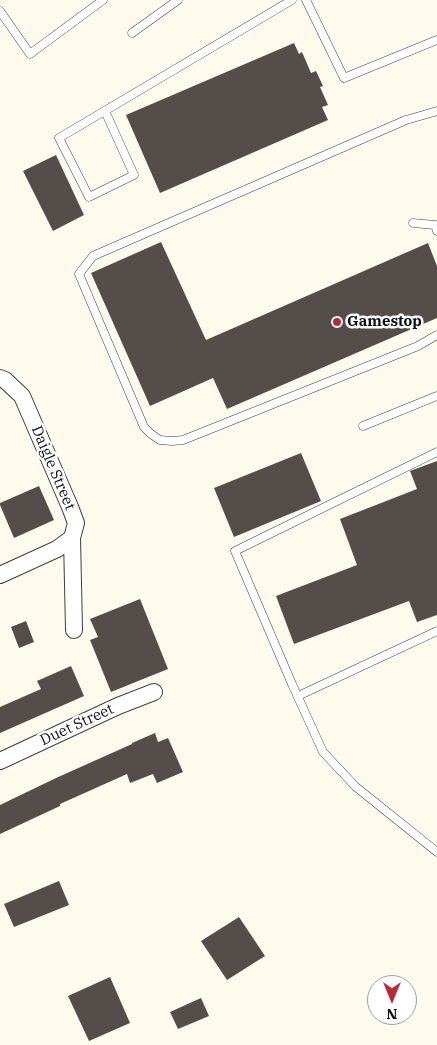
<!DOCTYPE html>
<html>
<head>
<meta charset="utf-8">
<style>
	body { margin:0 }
	#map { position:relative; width:437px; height:1045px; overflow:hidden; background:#fffaed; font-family:"IBM Plex Serif",serif }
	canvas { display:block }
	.north { position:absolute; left:367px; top:975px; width:50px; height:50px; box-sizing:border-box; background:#fff; border:1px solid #9e9e9e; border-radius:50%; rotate:180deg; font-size:14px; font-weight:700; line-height:20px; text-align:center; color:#0d0d0d }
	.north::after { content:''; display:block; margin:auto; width:18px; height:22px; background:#bb2739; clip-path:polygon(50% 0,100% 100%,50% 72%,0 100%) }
</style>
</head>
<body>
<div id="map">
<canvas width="437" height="1045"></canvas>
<div class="north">N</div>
</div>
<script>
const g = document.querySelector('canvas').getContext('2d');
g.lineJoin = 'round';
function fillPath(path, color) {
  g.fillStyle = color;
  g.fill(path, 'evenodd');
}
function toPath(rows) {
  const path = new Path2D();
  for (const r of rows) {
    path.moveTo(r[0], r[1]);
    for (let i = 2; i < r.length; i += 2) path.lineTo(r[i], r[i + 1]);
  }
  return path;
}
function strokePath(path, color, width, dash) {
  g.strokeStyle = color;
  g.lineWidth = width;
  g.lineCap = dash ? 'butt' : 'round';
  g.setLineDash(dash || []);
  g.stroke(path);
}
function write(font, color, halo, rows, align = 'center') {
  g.font = font + ' "IBM Plex Serif",serif';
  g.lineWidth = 5;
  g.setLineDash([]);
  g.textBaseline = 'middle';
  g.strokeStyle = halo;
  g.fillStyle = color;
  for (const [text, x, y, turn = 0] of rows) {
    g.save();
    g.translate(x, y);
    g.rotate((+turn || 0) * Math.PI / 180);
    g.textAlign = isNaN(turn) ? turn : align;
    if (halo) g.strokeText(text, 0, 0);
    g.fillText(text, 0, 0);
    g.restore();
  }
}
fillPath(toPath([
	[294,43,299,54,302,52,311,73,316,71,323,86,320,87,328,105,322,107,328,120,160,193,126,115],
	[56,155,84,215,53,231,23,171],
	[161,242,206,340,428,243,437,266,437,318,227,409,213,378,150,406,91,273],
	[301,453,321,501,234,537,214,488],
	[437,461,437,615,417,622,409,601,294,644,276,596,357,565,340,519,417,489,410,471],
	[39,486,54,520,14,538,0,505,0,503],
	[140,599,168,669,111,692,90,640,98,637,90,619],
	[26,621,34,642,19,648,11,627],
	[71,666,84,696,0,733,0,707,41,689,37,681],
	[155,733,158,742,168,738,183,772,157,783,153,774,130,783,127,774,60,804,60,806,0,834,0,805,56,778,132,744,132,743],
	[59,881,69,905,14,927,4,904],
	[239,917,265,956,227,980,201,941],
	[110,977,130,1023,89,1041,68,996],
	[201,998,209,1016,178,1029,170,1012]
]), '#554d49');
const lane = toPath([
	[306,0,344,78,437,40],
	[0,11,30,54,103,0],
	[132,33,178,0],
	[105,111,134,175,89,197,59,138,292,0],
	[437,111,406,120,93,256,79,274,144,427,151,434,160,440,172,441,183,440,418,346,437,335],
	[413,223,435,225,437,231],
	[363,426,437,396],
	[437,452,235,551,292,684,323,752,356,787,437,852],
	[298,696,437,631]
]);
const street = toPath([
	[0,378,5,380,22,396,70,507,76,523,72,538,74,630],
	[0,575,57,549,72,538],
	[0,761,118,706,154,692]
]);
strokePath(lane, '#404040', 9);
strokePath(street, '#404040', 18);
strokePath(lane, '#fff', 8);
strokePath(street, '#fff', 16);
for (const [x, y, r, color] of [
	[337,322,5,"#bb2739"]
]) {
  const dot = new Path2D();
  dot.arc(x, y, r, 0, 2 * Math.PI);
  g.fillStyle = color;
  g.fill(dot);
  strokePath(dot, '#fff', 2);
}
write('bold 15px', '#0d0d0d', '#fff', [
	["Gamestop",347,322]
], 'left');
write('15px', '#0d0d0d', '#fff', [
	["Daigle Street",53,468,67],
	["Duet Street",77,725,-25]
]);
</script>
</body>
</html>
